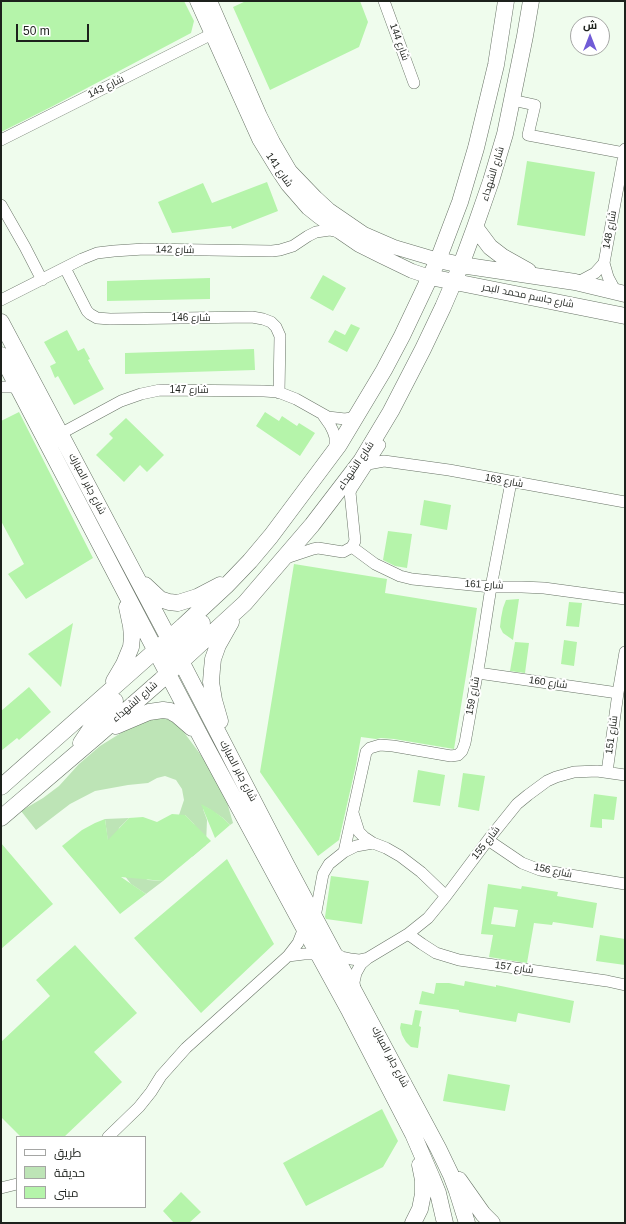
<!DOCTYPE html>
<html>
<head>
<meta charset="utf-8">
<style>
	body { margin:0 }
	#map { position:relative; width:626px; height:1224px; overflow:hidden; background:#effced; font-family:Helvetica,Cairo,sans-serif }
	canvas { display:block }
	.frame { position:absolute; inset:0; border:2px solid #1d211c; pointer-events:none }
	.legend { position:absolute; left:16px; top:1136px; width:130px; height:72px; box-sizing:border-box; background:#fff; border:1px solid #a5a6a4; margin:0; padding:5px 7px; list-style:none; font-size:12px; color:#1d211c }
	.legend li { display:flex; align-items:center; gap:8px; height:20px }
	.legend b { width:20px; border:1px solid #a5a6a4 }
	.north { position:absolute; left:570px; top:16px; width:40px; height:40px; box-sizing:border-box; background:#fff; border:1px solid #a5a6a4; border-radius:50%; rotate:0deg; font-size:11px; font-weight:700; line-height:16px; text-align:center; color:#1d211c }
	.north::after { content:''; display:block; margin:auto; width:14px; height:18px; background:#705bd6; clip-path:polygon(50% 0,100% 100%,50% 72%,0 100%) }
	.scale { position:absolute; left:16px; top:24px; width:73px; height:18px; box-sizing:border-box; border:2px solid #1d211c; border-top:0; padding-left:5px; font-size:12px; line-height:14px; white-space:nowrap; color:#1d211c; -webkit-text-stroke:3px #fff; paint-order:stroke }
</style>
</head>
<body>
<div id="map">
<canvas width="626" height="1224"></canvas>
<div class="frame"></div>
<ul class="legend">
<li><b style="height:5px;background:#fff"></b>طريق</li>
<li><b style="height:11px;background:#bde4b6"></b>حديقة</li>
<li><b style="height:11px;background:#b5f4aa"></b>مبنى</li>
</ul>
<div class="north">ش</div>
<div class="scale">50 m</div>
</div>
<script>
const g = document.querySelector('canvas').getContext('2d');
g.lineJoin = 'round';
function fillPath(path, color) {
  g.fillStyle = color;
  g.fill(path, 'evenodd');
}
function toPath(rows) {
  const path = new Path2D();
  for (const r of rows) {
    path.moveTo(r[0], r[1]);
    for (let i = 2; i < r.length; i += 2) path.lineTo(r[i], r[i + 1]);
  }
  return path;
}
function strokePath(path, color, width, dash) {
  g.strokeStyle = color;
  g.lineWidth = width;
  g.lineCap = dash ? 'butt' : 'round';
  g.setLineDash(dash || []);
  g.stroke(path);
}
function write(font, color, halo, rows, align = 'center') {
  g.font = font + ' Helvetica,Cairo,sans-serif';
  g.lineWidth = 4;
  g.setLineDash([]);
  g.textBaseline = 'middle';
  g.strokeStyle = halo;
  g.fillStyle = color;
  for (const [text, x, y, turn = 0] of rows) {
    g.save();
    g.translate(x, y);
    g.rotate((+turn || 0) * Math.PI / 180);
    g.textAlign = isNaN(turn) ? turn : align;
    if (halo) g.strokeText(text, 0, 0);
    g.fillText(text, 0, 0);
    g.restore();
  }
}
fillPath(toPath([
	[166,717,180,727,218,778,227,802,233,823,230,825,223,818,206,807,203,809,207,820,206,845,192,857,198,846,198,834,194,824,185,815,179,815,184,800,182,789,176,780,165,776,157,778,148,783,128,785,95,791,70,804,36,830,21,811,43,798,59,786,79,764,100,746,145,718],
	[129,818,119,828,117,844,137,874,148,880,163,881,146,894,131,884,121,871,109,850,105,819]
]), '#bde4b6');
fillPath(toPath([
	[4,1,184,1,194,21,191,33,53,106,1,132,1,3],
	[246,1,360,1,368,22,359,47,270,90,233,7],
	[527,161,595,172,585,236,517,225],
	[267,182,278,211,232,229,231,226,172,233,158,202,203,183,212,203],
	[323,275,346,288,333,311,310,298],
	[210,278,210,299,107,301,107,281],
	[351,324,360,328,347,352,328,342,335,330,345,335],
	[67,330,78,351,84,348,90,359,88,360,104,389,74,405,58,376,55,378,50,366,56,363,44,342],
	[254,349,255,370,125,374,125,353],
	[19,412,93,558,26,599,8,574,24,564,1,521,1,421],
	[265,412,279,421,282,416,297,426,299,423,315,433,300,456,256,426],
	[126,418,164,455,147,472,140,465,124,482,96,455,113,438,109,434],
	[424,500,451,505,447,530,420,525],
	[388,531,412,534,407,568,395,566,383,560],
	[294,564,387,579,385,593,477,608,454,749,394,739,381,738,376,739,361,737,356,765,339,840,318,856,260,772],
	[519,599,513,640,503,633,500,627,501,618,503,608,506,600],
	[569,602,582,603,579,627,566,626],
	[73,623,61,687,28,654],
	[564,640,577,642,574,666,561,664],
	[515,642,529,643,525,673,510,671],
	[29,687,51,712,19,740,17,738,1,751,1,711],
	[418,770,445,775,440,806,413,802],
	[463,773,485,776,479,811,458,807],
	[594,794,617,797,614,820,602,819,602,828,590,827],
	[201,804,212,810,223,818,230,825,215,838],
	[172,814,185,815,211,841,163,881,121,877,146,894,120,914,62,846,82,830,95,823,105,819,108,840,129,818,143,817,157,822],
	[1,843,53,904,1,949],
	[227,859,274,944,201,1013,134,938],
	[331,876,369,881,362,924,326,919,325,917],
	[488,884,521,889,522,886,558,892,557,896,597,903,593,928,553,922,552,925,534,923,527,963,489,957,493,935,481,934],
	[494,907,518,910,515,927,491,924],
	[600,935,625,939,625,965,596,961],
	[75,945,137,1013,94,1052,122,1082,64,1137,21,1137,1,1117,1,1042,50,996,36,980],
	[465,981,496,987,496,985,574,1001,570,1023,518,1013,516,1022,459,1012,459,1010,419,1004,422,991,434,994,436,983,449,983,464,986],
	[415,1010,422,1011,419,1026,421,1027,418,1048,411,1047,406,1042,402,1035,400,1028,401,1023,412,1025],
	[448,1074,510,1085,505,1111,443,1101],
	[382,1109,398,1141,383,1167,306,1206,283,1163],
	[181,1192,201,1212,189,1223,174,1223,163,1211]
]), '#b5f4aa');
const minor = toPath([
	[384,1,414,83],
	[512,100,535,105,528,135,624,153],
	[1,140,212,34],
	[1,205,25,247,42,280],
	[65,268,87,311,90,314,97,318,110,319,252,317,263,319,271,322,276,327,280,336,279,393],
	[575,282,582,280,595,273,604,263],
	[616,292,608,277,604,263,625,149],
	[1,300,82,259,97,253,114,251,144,249,272,251,280,250,293,246,308,236,316,232,330,230,340,232],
	[1,387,18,387],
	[323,415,330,425,333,431,335,437,335,450],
	[60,434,121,401,141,394,160,390,264,391,278,392,296,399,328,417,345,419,357,417],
	[368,464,384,461,449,470,625,502],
	[352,547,375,564,400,576,412,579,491,587,522,587,544,588,625,599],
	[283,559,313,549,318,548,343,552,352,547,355,541,350,492,352,488,380,445],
	[478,673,618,693],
	[607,772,618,693,625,652],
	[353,813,359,832,364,837,373,843,386,848,400,856,421,872,446,896],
	[488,840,522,863,540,870,625,884],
	[344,852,365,757,366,752,370,748,380,745,393,746,451,756,458,755,462,751,465,743,480,658,491,587,511,482],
	[315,917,323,874,329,864,344,852,356,846,373,843],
	[408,934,422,944,436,953,459,960,607,981,625,985],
	[334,953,342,957,351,959,359,960,368,958],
	[288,956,304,954,319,954],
	[355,991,354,982,356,973,361,964,368,958,408,934,428,918,446,896,488,840,517,804,528,795,547,781,556,777,574,772,597,771,625,775],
	[108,1137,139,1107,151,1092,161,1076,186,1048,288,956,298,943,304,928],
	[1,1188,17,1184]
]);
const tertiary = toPath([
	[197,1,259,139,278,170,288,185,308,208,318,216,340,232,359,245,381,256,412,271,430,277],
	[210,1,260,116,273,142,290,171,316,198,329,210,364,234,394,247,438,260]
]);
const secondary = toPath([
	[475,227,490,247,503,257,528,271],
	[438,260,461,265,575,282,625,294],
	[430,277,625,316],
	[1,322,184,667,287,866,438,1148,451,1175,457,1191,467,1223],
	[1,355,203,741,304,928,350,1012,413,1134,432,1178,438,1193,445,1223],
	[145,585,160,599,169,602,178,603,197,597,220,585],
	[168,657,202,623],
	[114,681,124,664,131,647,132,637,131,626,127,607],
	[220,721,214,700,211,682,212,669,213,659,218,645,231,622],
	[116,726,149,712,163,710,170,711,177,715,192,728],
	[81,743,97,719,115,701],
	[1,787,183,626,226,586,250,561,271,536,339,445,384,370,402,336,438,260,460,202,476,148,496,65,506,1],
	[1,818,97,736,161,680,245,603,312,525,361,461,391,411,423,349,443,307,461,265,475,227,491,181,505,134,525,36,531,1],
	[459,1180,483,1214,492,1223],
	[413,1223,420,1209,423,1194,423,1180,420,1165]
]);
strokePath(minor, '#687366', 12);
strokePath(tertiary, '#687366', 15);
strokePath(secondary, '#687366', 17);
strokePath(minor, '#fff', 11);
strokePath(tertiary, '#fff', 14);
strokePath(secondary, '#fff', 16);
write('10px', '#1d211c', '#fff', [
	["شارع 144",399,42,70],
	["شارع 143",106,87,-26],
	["شارع 141",279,170,56],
	["شارع الشهداء",493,174,-73],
	["شارع 148",610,230,-80],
	["شارع 142",175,250,1],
	["شارع جاسم محمد البحر",528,296,11],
	["شارع 146",191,318],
	["شارع 147",189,390],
	["شارع الشهداء",356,466,-56],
	["شارع 163",504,481,10],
	["شارع جابر المبارك",87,484,62],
	["شارع 161",484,585,3],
	["شارع 160",548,683,8],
	["شارع 159",473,696,-80],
	["شارع الشهداء",135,702,-41],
	["شارع 151",612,735,-82],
	["شارع جابر المبارك",238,771,62],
	["شارع 155",486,843,-52],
	["شارع 156",553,871,12],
	["شارع 157",514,968,8],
	["شارع جابر المبارك",390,1057,62]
]);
</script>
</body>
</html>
